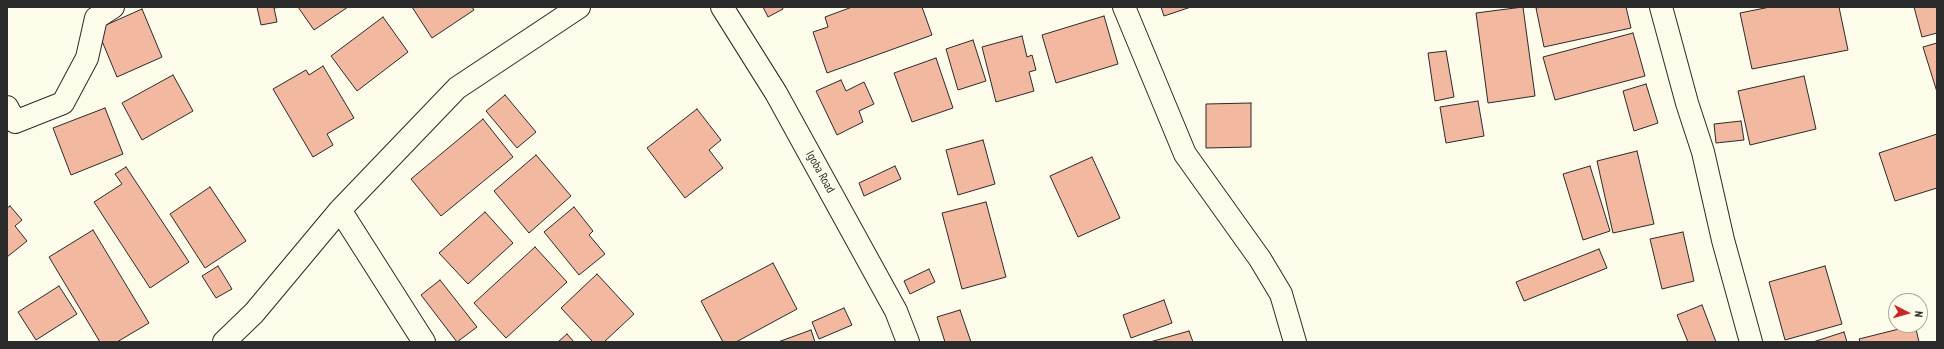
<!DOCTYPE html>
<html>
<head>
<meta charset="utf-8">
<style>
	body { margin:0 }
	#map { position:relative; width:1944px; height:349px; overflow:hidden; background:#fdfbea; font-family:"PT Sans Narrow",sans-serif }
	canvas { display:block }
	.frame { position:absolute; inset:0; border:8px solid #2b2b2b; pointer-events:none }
	.north { position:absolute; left:1888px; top:293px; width:40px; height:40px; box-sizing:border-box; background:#fdfbea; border:1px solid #a9a89e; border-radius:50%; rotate:96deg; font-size:11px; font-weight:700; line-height:16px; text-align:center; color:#2b2b2b }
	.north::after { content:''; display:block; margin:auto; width:14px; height:18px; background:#c62828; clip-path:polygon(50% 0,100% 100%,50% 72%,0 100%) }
</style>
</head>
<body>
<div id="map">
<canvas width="1944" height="349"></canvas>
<div class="frame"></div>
<div class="north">N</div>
</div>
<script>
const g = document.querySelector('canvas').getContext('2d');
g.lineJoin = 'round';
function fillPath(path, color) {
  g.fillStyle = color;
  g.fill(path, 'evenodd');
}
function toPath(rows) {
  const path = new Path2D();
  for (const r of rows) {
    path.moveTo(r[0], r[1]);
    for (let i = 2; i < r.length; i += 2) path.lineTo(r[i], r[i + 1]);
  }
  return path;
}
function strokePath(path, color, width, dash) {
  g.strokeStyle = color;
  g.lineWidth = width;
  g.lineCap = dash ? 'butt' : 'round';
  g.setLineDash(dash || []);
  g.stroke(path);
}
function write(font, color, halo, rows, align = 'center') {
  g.font = font + ' "PT Sans Narrow",sans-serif';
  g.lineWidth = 3;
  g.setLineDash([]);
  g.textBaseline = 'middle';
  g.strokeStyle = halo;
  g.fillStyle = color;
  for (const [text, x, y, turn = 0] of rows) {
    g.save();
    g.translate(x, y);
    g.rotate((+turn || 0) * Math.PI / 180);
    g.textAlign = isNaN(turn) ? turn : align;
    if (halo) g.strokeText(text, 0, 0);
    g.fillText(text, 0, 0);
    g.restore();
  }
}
const building = toPath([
	[257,7,282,7,274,8,277,22,261,25,257,7],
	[298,7,348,7,314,30,298,7],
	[412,7,472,7,474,10,432,38,412,7],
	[763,7,782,7,783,9,768,17,763,7],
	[852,7,922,7,932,35,827,73,813,32,828,27,825,17,852,7],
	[1161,7,1191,7,1164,16,1161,7],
	[1523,7,1535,96,1488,103,1476,13,1523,7],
	[1542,7,1626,7,1631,28,1544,47,1536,8,1542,7],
	[1770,7,1839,7,1848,50,1752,69,1740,13,1770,7],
	[1914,7,1937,7,1937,33,1922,37,1914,7],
	[142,9,162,57,117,77,97,29,142,9],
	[1104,16,1118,64,1056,83,1042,35,1104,16],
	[383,17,408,52,357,91,331,56,383,17],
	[1633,33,1645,76,1555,100,1543,57,1633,33],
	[1022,36,1027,57,1032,55,1036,70,1029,72,1034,91,996,102,982,47,1022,36],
	[973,40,986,81,958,90,946,49,973,40],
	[1937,43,1937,92,1923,47,1937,43],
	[1446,51,1454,97,1435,101,1428,53,1446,51],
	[936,58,953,108,912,122,894,73,936,58],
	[323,66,354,118,327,134,333,145,313,157,273,89,306,70,309,75,323,66],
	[173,75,193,111,142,140,122,103,173,75],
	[1804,76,1816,129,1750,145,1738,91,1804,76],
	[841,80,846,91,864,82,874,104,859,111,863,122,837,135,816,91,841,80],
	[1646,84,1658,123,1634,131,1623,91,1646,84],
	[505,95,536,132,517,148,486,111,505,95],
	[1478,101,1484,136,1446,143,1440,107,1478,101],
	[1251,103,1251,147,1206,148,1206,104,1251,103],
	[105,108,123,154,71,175,53,128,105,108],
	[697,109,721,140,709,150,723,168,685,198,647,148,697,109],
	[483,119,513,157,441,216,411,179,483,119],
	[1741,121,1744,140,1716,143,1714,124,1741,121],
	[1937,134,1937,188,1895,201,1879,153,1937,134],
	[983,140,995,184,958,195,946,150,983,140],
	[1637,151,1654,224,1613,233,1597,161,1637,151],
	[536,155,571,196,529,233,494,191,536,155],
	[1092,157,1120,218,1078,237,1050,176,1092,157],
	[895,166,901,179,864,196,859,183,895,166],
	[1590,166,1610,231,1583,240,1563,174,1590,166],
	[126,167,189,262,150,288,94,202,122,184,115,174,126,167],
	[210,187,246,241,205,268,170,214,210,187],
	[986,202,1006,277,962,289,942,213,986,202],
	[10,206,22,220,15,226,27,241,7,257,7,208,10,206],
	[574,207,593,231,589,235,605,254,579,275,544,232,574,207],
	[485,212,513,243,468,284,439,253,485,212],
	[93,230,149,323,117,342,100,342,49,257,93,230],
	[1683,232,1694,281,1662,289,1650,239,1683,232],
	[535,247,567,282,506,338,474,303,535,247],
	[1599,249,1607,268,1524,301,1516,282,1599,249],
	[773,263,797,309,736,342,723,342,701,301,773,263],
	[218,266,232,289,216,298,202,276,218,266],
	[1825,266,1842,324,1785,340,1769,282,1825,266],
	[929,269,935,282,910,294,904,281,929,269],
	[597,274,634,314,604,342,593,342,561,308,597,274],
	[440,280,477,327,457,342,421,295,440,280],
	[59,286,77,314,36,340,18,312,59,286],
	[1164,300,1172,323,1131,338,1123,315,1164,300],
	[1702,305,1716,342,1688,342,1677,315,1702,305],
	[844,308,852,325,819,339,812,322,844,308],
	[960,310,971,342,945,342,937,317,960,310],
	[1915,325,1919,342,1860,342,1859,339,1915,325],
	[811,330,815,342,778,342,811,330],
	[1189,331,1193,342,1150,342,1189,331],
	[1844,332,1847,342,1813,342,1844,332],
	[567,334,574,342,558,342,567,334]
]);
fillPath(building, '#f2b8a0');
strokePath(building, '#2b2b2b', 1);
const minor = toPath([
	[1124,7,1185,154,1260,259,1281,294,1295,342],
	[1661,7,1687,103,1703,152,1723,240,1751,342],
	[7,107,15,122,63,103,87,58,96,18,113,7],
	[340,210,424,342],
	[224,342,254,313,340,210,457,88,579,7]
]);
const tertiary = toPath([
	[722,7,776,93,896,311,908,342]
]);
strokePath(minor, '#2b2b2b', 24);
strokePath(tertiary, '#2b2b2b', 24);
strokePath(minor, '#fdfbea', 22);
strokePath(tertiary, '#fdfbea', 22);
write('12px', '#2b2b2b', '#fdfbea', [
	["Igoba Road",820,172,61]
]);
</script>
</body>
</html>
